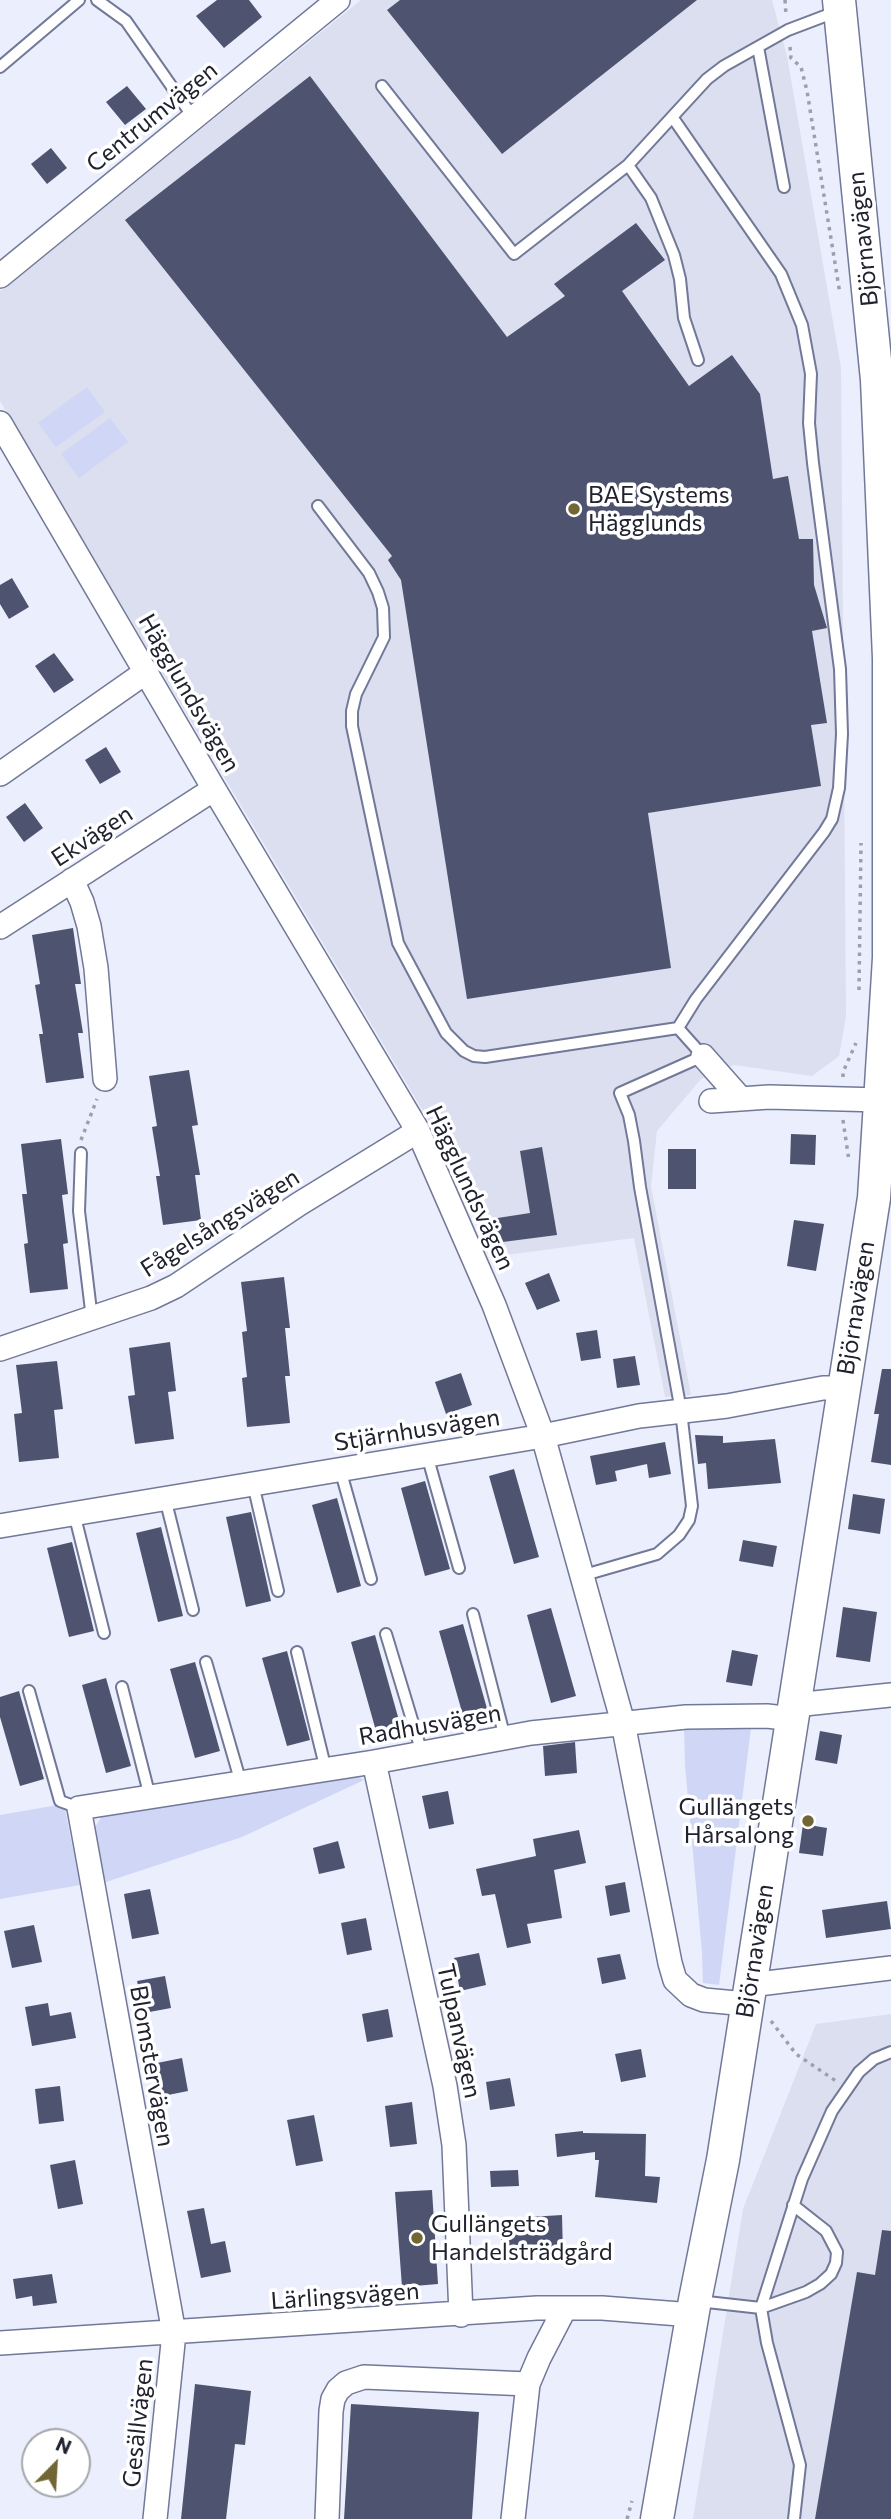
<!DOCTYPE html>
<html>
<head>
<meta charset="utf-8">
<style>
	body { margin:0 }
	#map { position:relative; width:891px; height:2519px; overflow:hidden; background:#ebeefc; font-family:Commissioner,sans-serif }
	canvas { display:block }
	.north { position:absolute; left:21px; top:2428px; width:70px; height:70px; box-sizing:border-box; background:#fff; border:2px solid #a6a7ac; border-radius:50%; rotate:24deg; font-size:19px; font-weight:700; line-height:28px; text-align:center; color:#20222f }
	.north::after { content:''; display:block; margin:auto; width:24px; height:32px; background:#726734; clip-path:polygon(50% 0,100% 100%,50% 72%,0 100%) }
</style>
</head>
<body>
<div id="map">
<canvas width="891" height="2519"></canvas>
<div class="north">N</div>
</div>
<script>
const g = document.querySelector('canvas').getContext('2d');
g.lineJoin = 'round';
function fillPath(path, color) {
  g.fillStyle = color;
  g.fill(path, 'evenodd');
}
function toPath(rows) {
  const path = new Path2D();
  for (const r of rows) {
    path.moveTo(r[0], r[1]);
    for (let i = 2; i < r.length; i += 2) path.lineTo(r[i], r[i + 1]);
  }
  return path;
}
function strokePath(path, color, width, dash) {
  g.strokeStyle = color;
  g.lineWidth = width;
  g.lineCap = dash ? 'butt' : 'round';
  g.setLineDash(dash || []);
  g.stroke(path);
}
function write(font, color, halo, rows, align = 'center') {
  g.font = font + ' Commissioner,sans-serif';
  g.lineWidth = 7;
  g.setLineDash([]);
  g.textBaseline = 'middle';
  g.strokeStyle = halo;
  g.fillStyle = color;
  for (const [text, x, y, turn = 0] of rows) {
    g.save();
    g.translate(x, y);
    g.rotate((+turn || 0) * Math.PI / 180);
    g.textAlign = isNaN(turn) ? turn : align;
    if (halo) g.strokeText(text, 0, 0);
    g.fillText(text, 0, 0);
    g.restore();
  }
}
fillPath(toPath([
	[361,0,772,0,787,56,841,368,846,1016,839,1056,812,1076,734,1065,701,1079,657,1131,651,1186,691,1395,665,1397,634,1238,491,1257,432,1126,0,401,0,291],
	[891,2014,891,2519,693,2519,743,2209,816,2024]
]), '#dbdff0');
fillPath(toPath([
	[87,387,105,412,56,447,38,423],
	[110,418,128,442,79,478,61,454],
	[684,1725,751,1728,719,1985,703,1983,702,1952,685,1765],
	[352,1773,364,1780,242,1837,100,1884,89,1837,105,1811],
	[64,1804,80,1885,0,1899,0,1815]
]), '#d0d6f5');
fillPath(toPath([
	[217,0,249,0,262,17,224,48,196,16],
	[400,0,697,0,502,154,387,10],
	[310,76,507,337,565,296,554,284,636,223,665,260,622,291,689,386,732,355,760,394,773,479,788,476,799,539,813,539,814,585,827,628,812,631,827,723,811,725,821,786,648,813,671,968,467,999,401,580,388,560,392,556,125,220],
	[127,86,146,109,125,125,106,102],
	[51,148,67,168,47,184,31,164],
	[12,578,29,607,9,619,0,604,0,585],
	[54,653,74,680,54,693,35,666],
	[106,747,121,772,100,784,85,760],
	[25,803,43,828,24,842,6,817],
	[73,928,81,984,75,984,83,1033,78,1033,84,1078,46,1083,39,1034,43,1034,35,985,40,984,32,935],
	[189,1070,198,1125,192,1126,200,1175,195,1175,201,1220,163,1225,156,1176,160,1176,152,1127,157,1126,149,1076],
	[791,1134,816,1135,815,1165,790,1164],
	[61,1139,68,1194,62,1195,68,1243,63,1244,68,1289,30,1293,24,1244,28,1243,22,1194,27,1194,21,1144],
	[542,1147,557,1235,495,1243,491,1219,530,1213,520,1151],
	[668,1149,696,1149,696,1189,668,1189],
	[794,1220,824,1224,816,1271,787,1266],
	[549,1273,560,1301,537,1310,525,1283],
	[284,1277,290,1328,285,1328,290,1376,285,1376,290,1423,247,1427,242,1378,247,1377,242,1332,247,1331,241,1282],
	[597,1330,601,1358,581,1361,576,1333],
	[170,1342,176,1391,168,1392,174,1439,135,1444,128,1396,135,1395,129,1348],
	[635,1356,640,1385,617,1388,613,1359],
	[57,1361,63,1409,54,1410,59,1458,19,1462,14,1414,22,1413,16,1365],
	[882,1369,891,1369,891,1465,871,1462,879,1414,874,1414],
	[461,1373,472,1405,446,1414,435,1382],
	[695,1435,723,1436,723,1443,775,1439,781,1483,708,1489,706,1463,698,1464],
	[665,1442,671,1474,649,1478,647,1464,615,1471,617,1481,596,1485,590,1456],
	[514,1469,539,1557,514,1564,489,1476],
	[425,1481,450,1569,425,1576,401,1488],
	[853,1494,885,1499,880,1534,848,1529],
	[337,1498,361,1586,337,1593,312,1505],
	[251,1512,271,1601,246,1607,226,1517],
	[161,1527,183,1616,158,1622,136,1533],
	[743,1540,777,1546,773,1567,739,1561],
	[72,1542,94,1631,69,1637,47,1548],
	[843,1607,877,1612,870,1662,836,1657],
	[551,1608,576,1696,551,1703,527,1615],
	[463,1624,488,1712,464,1719,439,1631],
	[375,1635,400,1724,376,1731,351,1642],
	[732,1650,758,1655,752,1686,726,1682],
	[287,1651,310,1740,287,1746,262,1658],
	[195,1662,220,1751,195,1758,170,1669],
	[106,1678,131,1766,106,1773,82,1685],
	[19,1691,44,1779,20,1786,0,1717,0,1697],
	[820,1731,842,1735,837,1764,815,1760],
	[575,1742,577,1773,545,1776,543,1746],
	[448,1791,454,1824,429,1829,422,1796],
	[803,1824,827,1828,823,1856,799,1853],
	[579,1830,586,1863,554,1870,562,1918,527,1924,531,1943,507,1948,495,1894,482,1896,476,1869,536,1856,533,1839],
	[338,1841,345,1868,319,1874,313,1848],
	[625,1882,630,1912,610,1916,605,1886],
	[150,1889,159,1934,132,1939,124,1894],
	[887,1901,891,1929,826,1938,822,1910],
	[366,1918,372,1950,347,1955,341,1923],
	[34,1925,42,1962,12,1968,4,1931],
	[479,1953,486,1985,460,1991,454,1958],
	[620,1954,626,1979,602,1984,597,1958],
	[165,1976,171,2008,144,2013,137,1981],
	[48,2003,50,2016,71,2012,76,2038,32,2046,25,2007],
	[388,2009,393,2037,367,2042,362,2014],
	[641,2049,646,2077,621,2082,615,2054],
	[182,2058,188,2091,163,2096,157,2063],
	[510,2078,515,2106,490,2110,486,2082],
	[60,2086,64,2121,39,2124,35,2089],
	[412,2102,417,2144,390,2147,385,2106],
	[314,2115,323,2161,296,2166,287,2120],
	[583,2131,583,2133,646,2134,645,2176,660,2177,657,2203,595,2197,599,2160,595,2160,595,2152,557,2157,555,2134],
	[75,2160,83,2204,58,2209,50,2165],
	[518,2170,519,2186,491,2187,490,2171],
	[432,2190,438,2284,402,2287,395,2192],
	[204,2208,211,2244,225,2241,231,2272,201,2278,187,2211],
	[562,2215,563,2255,501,2256,501,2226,530,2226,529,2217],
	[882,2230,891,2231,891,2519,815,2519,857,2272,875,2275],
	[52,2274,57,2303,33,2306,32,2296,16,2299,13,2279],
	[195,2384,251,2391,245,2445,235,2444,226,2519,181,2519],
	[351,2404,479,2412,472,2519,344,2519]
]), '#4e5470');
const lane = toPath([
	[97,0,126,21,193,117],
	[758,47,784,187],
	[0,67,79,0],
	[382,86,514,254,628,165,707,79,724,66,788,30,838,11],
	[628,165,651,198,674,255,680,279,684,318,698,360],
	[318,506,369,573,378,592,383,608,384,637,356,694,352,711,352,726,398,943,446,1033,464,1051,474,1056,485,1057,678,1028],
	[81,1153,79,1211,92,1319],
	[427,1455,459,1568],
	[340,1469,371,1579],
	[253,1484,278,1591],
	[165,1498,193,1610],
	[74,1513,104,1633],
	[581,1576,657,1554,679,1535,689,1520,692,1506,681,1411,640,1187,634,1141,629,1115,620,1093,703,1056,678,1028,696,999,824,832,832,819,839,788,842,734,840,669,813,463,809,423,811,374,802,325,781,274,673,118],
	[473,1614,505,1738],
	[386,1634,422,1753],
	[297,1652,326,1770],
	[206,1662,241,1783],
	[122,1687,150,1797],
	[29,1691,60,1801,79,1808],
	[793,2205,826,2231,837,2252,836,2263,831,2274,820,2284,806,2292,761,2308,767,2343,800,2465,794,2519],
	[698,2301,761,2308,802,2179,832,2111,859,2072,874,2059,891,2052]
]);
const street = toPath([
	[0,276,338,0],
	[0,423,214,789,418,1131,494,1305,543,1436,623,1723,670,1963,675,1980,691,1995,704,2000,747,2004],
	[0,774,146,672],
	[72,880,82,902,89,926,96,968,105,1079],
	[0,927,214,789],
	[703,1056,741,1099],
	[711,1101,769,1097,880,1100],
	[0,1349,151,1298,176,1286,299,1204,418,1131],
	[0,1526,543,1436,639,1416,727,1406,823,1388,843,1388],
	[795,1705,891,1695],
	[374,1762,445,2086,454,2145,461,2315],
	[750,1985,891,1968],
	[0,2343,537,2308,602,2308,693,2315],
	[155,2519,174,2333,79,1808,374,1762,531,1733,686,1717,767,1716,793,1719],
	[327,2519,331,2411,333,2399,338,2390,346,2383,364,2377,528,2384],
	[513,2519,528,2384,539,2358,565,2308]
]);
const secondary = toPath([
	[657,2519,695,2300,723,2160,874,1198,889,958,889,658,877,380,839,0]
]);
strokePath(lane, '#727897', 14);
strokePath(street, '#727897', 26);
strokePath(secondary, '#727897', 35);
strokePath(toPath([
	[785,0,786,15],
	[790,47,791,58,801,67,807,91,840,294],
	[859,990,861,843],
	[843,1077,843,1072,856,1043],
	[843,1120,849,1161],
	[81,1140,97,1099],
	[771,2021,796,2054,836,2081],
	[627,2519,632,2501]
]), '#9d9fad', 3.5, [3.5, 5]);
strokePath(lane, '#fff', 10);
strokePath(street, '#fff', 23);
strokePath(secondary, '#fff', 32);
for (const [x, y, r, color] of [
	[574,509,7,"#726734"],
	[808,1821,7,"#726734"],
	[417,2238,7,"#726734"]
]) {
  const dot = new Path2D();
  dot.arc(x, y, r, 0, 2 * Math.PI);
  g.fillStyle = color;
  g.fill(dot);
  strokePath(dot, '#fff', 2.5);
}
write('24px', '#20222f', '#fff', [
	["Centrumvägen",152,117,-39],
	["Björnavägen",863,239,-96],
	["Hägglundsvägen",189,693,60],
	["Ekvägen",92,836,-33],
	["Hägglundsvägen",470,1188,65],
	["Fågelsångsvägen",220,1223,-32],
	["Björnavägen",856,1308,-81],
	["Stjärnhusvägen",417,1430,-9],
	["Radhusvägen",430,1725,-10],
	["Björnavägen",755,1951,-81],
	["Tulpanvägen",459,2031,78],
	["Blomstervägen",152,2066,80],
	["Lärlingsvägen",345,2296,-4],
	["Gesällvägen",138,2423,-84]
]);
write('24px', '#20222f', '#fff', [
	["BAE Systems",588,495],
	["Hägglunds",588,523],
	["Gullängets",794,1807,"right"],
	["Hårsalong",794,1835,"right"],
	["Gullängets",431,2224],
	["Handelsträdgård",431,2252]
], 'left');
</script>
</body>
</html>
